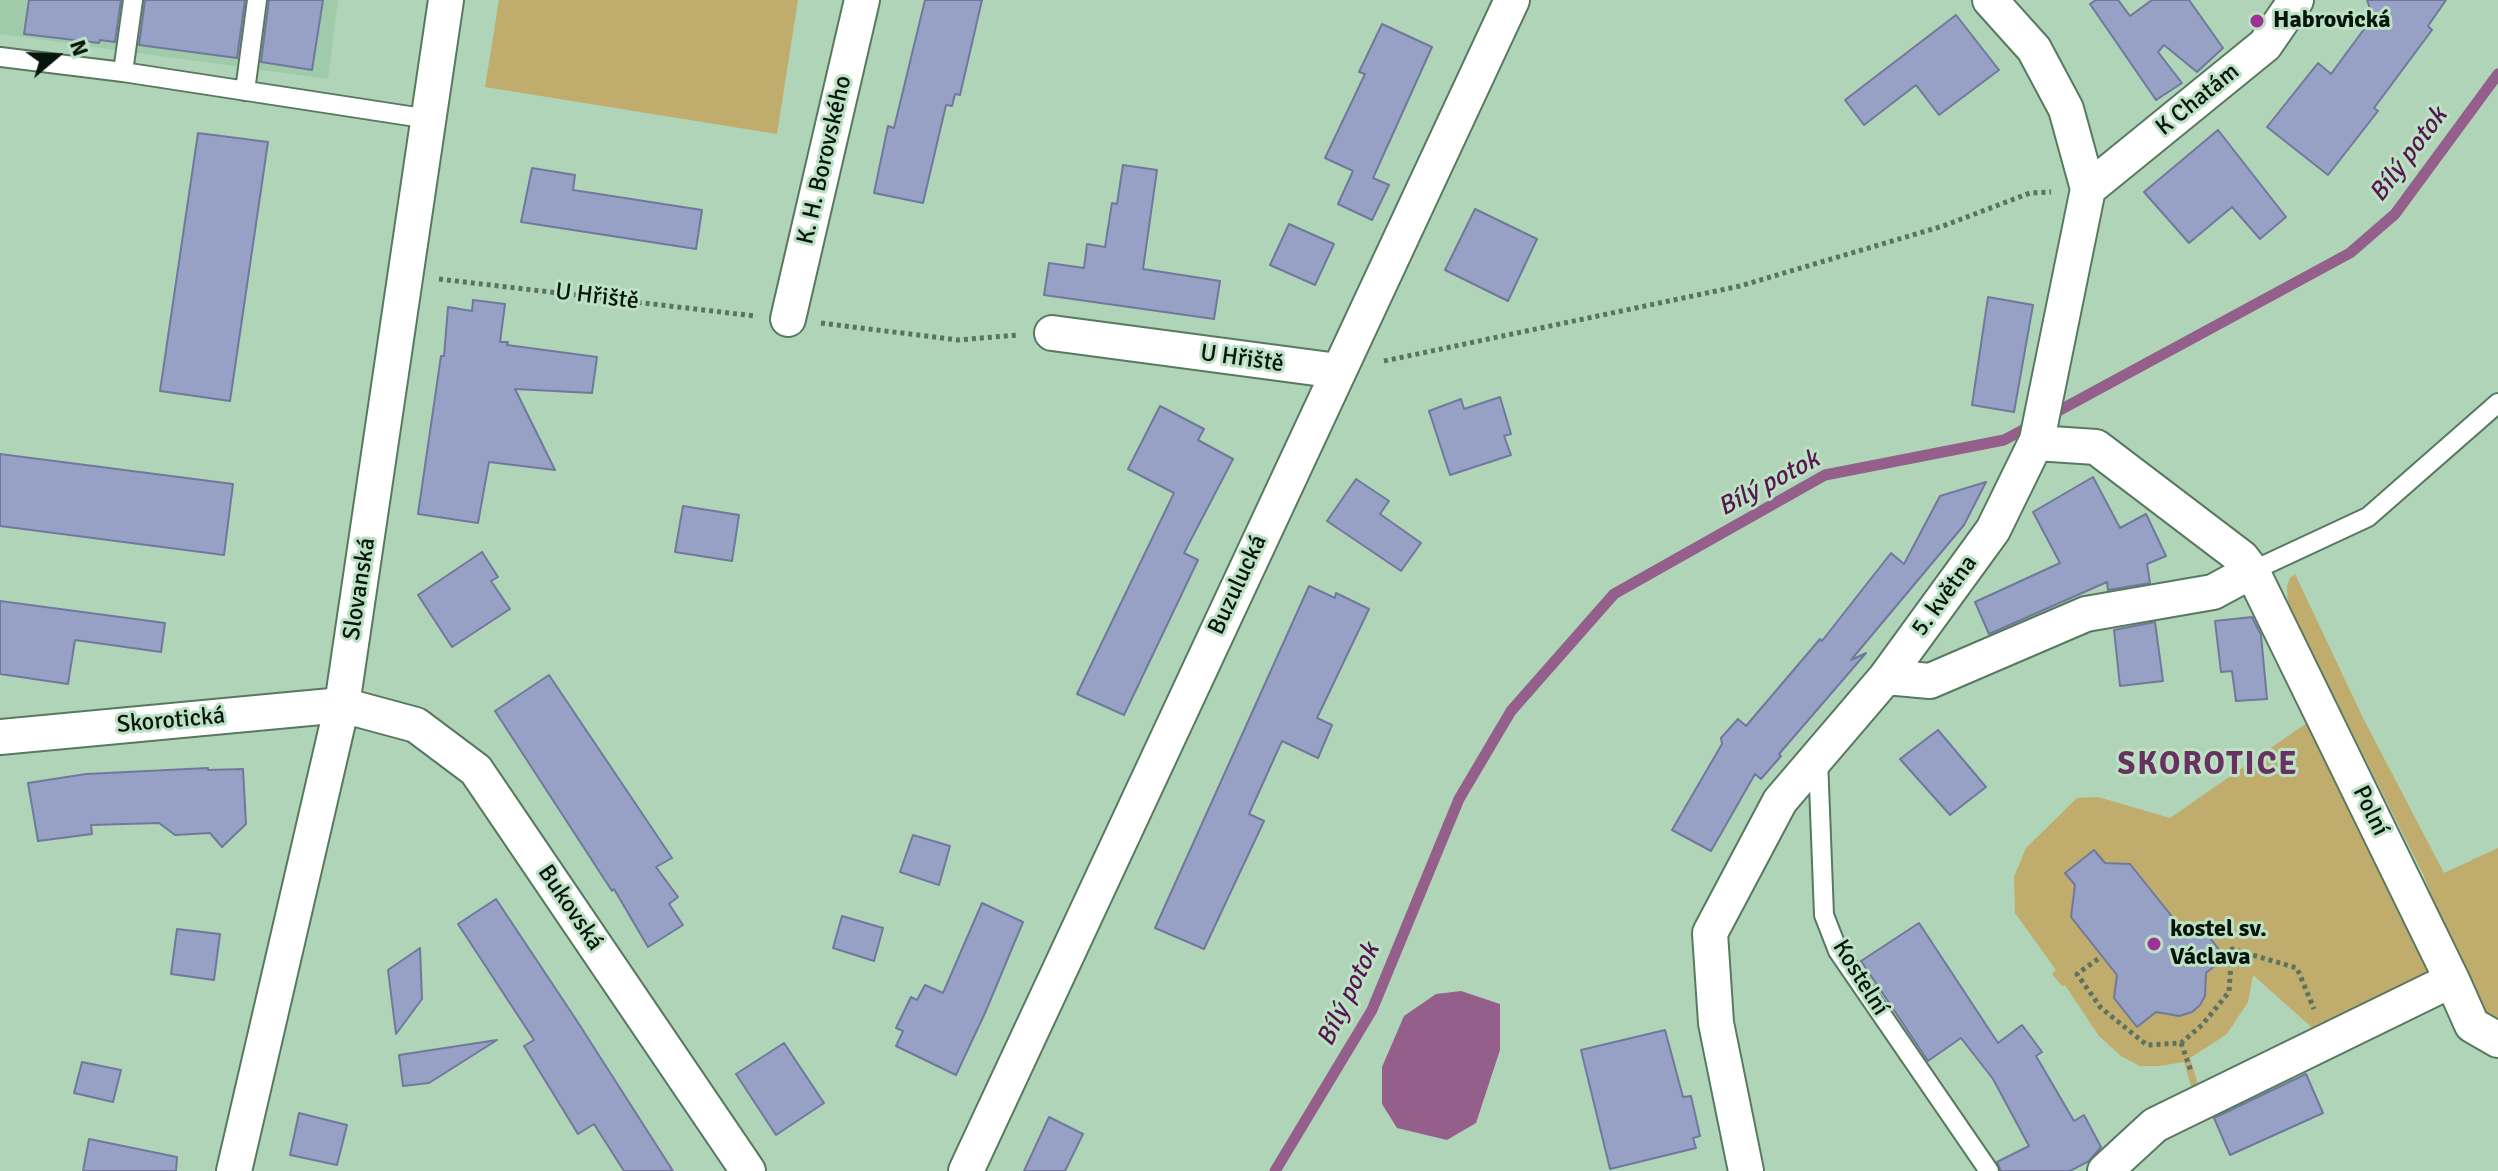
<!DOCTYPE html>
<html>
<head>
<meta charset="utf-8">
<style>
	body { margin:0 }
	#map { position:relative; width:2498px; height:1171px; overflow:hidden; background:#afd4b8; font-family:Signika,sans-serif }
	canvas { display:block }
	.north { position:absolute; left:16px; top:16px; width:80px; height:80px; -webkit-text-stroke:6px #bce1c5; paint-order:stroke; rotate:71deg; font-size:22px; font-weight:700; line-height:32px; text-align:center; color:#07150b }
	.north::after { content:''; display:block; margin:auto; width:28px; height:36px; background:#07150b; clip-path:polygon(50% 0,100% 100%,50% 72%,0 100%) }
</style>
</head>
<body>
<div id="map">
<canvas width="2498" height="1171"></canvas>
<div class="north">N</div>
</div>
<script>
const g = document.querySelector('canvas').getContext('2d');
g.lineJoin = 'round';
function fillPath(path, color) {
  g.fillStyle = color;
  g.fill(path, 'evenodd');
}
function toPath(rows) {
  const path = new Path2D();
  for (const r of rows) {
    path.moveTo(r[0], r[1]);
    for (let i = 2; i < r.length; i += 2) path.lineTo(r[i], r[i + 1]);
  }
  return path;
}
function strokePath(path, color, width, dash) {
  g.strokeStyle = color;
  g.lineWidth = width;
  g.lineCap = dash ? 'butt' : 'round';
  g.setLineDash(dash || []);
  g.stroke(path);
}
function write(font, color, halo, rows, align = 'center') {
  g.font = font + ' Signika,sans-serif';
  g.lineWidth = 6;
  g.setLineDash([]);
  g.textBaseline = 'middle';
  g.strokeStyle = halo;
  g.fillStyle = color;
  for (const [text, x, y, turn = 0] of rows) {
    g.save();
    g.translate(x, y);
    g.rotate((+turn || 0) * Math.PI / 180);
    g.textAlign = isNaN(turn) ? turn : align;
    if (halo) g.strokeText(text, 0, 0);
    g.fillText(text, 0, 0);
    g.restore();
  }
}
fillPath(toPath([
	[0,0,338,0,328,79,0,34]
]), '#9fcbaa');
fillPath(toPath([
	[499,0,798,0,777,134,485,87],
	[2295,574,2364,720,2444,873,2498,848,2498,1027,2477,1011,2423,874,2288,605,2287,586,2290,578],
	[2314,718,2438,976,2318,1033,2253,975,2248,1002,2227,1034,2190,1058,2200,1091,2194,1096,2184,1062,2159,1066,2140,1066,2121,1056,2099,1036,2065,985,2062,986,2052,974,2056,970,2015,913,2014,877,2026,848,2077,798,2098,797,2170,818]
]), '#c0ac6d');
fillPath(toPath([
	[1461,991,1500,1004,1500,1050,1476,1123,1447,1140,1397,1128,1382,1104,1382,1067,1404,1016,1436,994]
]), '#94608b');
strokePath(toPath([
	[2049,416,2350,253,2395,214,2498,74],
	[1275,1171,1372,1010,1459,799,1511,711,1614,594,1825,475,2004,440,2034,424]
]), '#94608b', 11);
const building = toPath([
	[29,0,121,0,115,42,100,40,99,43,24,34,29,0],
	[145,0,245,0,237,58,139,45,145,0],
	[269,0,323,0,312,70,261,62,269,0],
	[925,0,982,0,960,95,955,94,952,106,946,105,923,203,874,193,888,126,894,128,925,0],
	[2096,0,2118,0,2130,16,2152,0,2189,0,2223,48,2197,72,2164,45,2158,52,2182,83,2156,100,2090,4,2096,0],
	[2367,0,2446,0,2428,26,2432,30,2374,108,2378,111,2328,175,2267,127,2318,63,2331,74,2373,17,2367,0],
	[1956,15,1999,70,1939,115,1916,85,1864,125,1845,100,1956,15],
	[1382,24,1432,47,1373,178,1389,185,1372,220,1338,204,1353,171,1325,158,1365,74,1359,72,1382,24],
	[2218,130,2286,217,2260,239,2232,207,2189,243,2144,192,2218,130],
	[198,133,268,142,230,401,160,391,198,133],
	[1123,165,1157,170,1143,269,1220,281,1214,319,1044,295,1049,263,1084,268,1087,244,1105,247,1112,203,1117,204,1123,165],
	[532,168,575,175,573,190,702,210,696,249,521,222,532,168],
	[1475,209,1537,239,1508,301,1445,270,1475,209],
	[1289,224,1334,244,1315,285,1270,265,1289,224],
	[1988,297,2033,305,2014,412,1972,405,1988,297],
	[473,300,505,304,500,342,508,342,507,345,597,357,592,393,515,389,555,470,489,462,478,523,418,514,441,356,444,356,448,307,472,311,473,300],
	[1500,397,1511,434,1504,436,1511,455,1450,475,1429,411,1461,399,1464,409,1500,397],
	[1160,406,1204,429,1198,440,1233,459,1184,553,1198,560,1124,715,1077,694,1174,493,1128,469,1160,406],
	[0,454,233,484,224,555,0,526,0,454],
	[2093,477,2120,528,2146,514,2166,556,2147,564,2150,583,2108,590,2107,582,1989,634,1975,602,2060,563,2033,512,2093,477],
	[1356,479,1389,501,1380,514,1421,543,1401,571,1327,521,1356,479],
	[1986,482,1964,525,1851,660,1866,653,1779,754,1781,756,1761,779,1755,774,1711,851,1672,830,1722,744,1721,738,1738,719,1746,726,1820,639,1822,641,1891,553,1904,564,1940,496,1986,482],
	[683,506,739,515,732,561,675,552,683,506],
	[482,552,498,577,491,581,510,609,452,647,418,595,482,552],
	[1309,586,1335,598,1336,593,1369,609,1317,718,1332,725,1318,758,1282,741,1249,814,1264,821,1204,949,1155,928,1309,586],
	[0,601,165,623,161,652,75,640,68,684,0,674,0,601],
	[2252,617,2261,635,2267,699,2236,701,2232,671,2221,672,2215,621,2252,617],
	[2155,622,2163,681,2120,686,2114,630,2155,622],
	[549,675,672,858,656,867,678,897,669,904,683,925,648,947,614,889,612,891,495,711,549,675],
	[1938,730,1986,787,1950,815,1900,759,1938,730],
	[208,768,208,770,243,769,246,824,222,847,210,833,175,835,159,823,91,825,92,834,38,841,28,783,86,774,208,768],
	[913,835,950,846,939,885,900,872,913,835],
	[2094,850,2105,863,2130,864,2178,924,2202,928,2225,957,2206,973,2205,996,2200,1005,2192,1012,2179,1016,2156,1012,2137,1027,2114,998,2117,975,2071,917,2075,885,2065,873,2094,850],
	[496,899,577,1021,673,1171,624,1171,594,1124,578,1134,524,1046,534,1040,458,924,496,899],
	[982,903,1023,922,985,1013,956,1075,896,1046,903,1031,896,1028,911,997,917,1000,925,985,943,993,982,903],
	[842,916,883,928,874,961,833,948,842,916],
	[1919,923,1998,1043,2022,1025,2042,1052,2036,1056,2074,1121,2084,1115,2101,1147,2089,1161,2070,1171,2001,1171,1997,1162,2029,1146,1993,1079,1961,1038,1928,1061,1861,961,1919,923],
	[177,929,220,934,214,980,171,974,177,929],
	[420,948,422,999,396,1034,388,970,420,948],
	[1665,1030,1683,1097,1691,1096,1700,1136,1693,1138,1696,1148,1610,1169,1581,1050,1665,1030],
	[497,1040,429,1083,403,1086,399,1055,497,1040],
	[784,1043,824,1103,776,1135,736,1074,784,1043],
	[82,1062,121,1070,113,1102,74,1093,82,1062],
	[2306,1074,2323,1113,2230,1155,2214,1118,2306,1074],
	[299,1113,347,1125,337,1165,290,1155,299,1113],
	[1049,1117,1083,1134,1065,1171,1024,1171,1049,1117],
	[89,1139,177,1157,176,1171,83,1171,89,1139]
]);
fillPath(building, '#96a1c5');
strokePath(building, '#70799c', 2);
const lane = toPath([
	[0,57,123,72,429,119],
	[123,72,133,0],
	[245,91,257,0],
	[2252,571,2368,517,2498,403],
	[1818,759,1824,915,1838,951,1989,1171]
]);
const street = toPath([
	[2088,189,2265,45,2296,0],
	[788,319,862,0],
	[1052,333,1338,371],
	[2036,443,2096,447,2242,558,2252,571,2452,980,2472,1025,2498,1040],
	[1886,677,1930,681,2086,614,2213,592,2252,571],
	[0,737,342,705,416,725,476,770,748,1171],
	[234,1171,342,705,446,0],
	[966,1171,1512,0],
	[1746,1171,1716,1023,1710,933,1780,801,1886,677,1993,530,2037,440,2088,189,2066,109,2034,49,1990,0],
	[2105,1171,2155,1125,2452,980]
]);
strokePath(lane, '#577960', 22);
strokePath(street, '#577960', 38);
strokePath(toPath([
	[439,279,755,316],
	[821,323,958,340,1018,335],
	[1384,361,1740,286,1943,226,2030,193,2051,192],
	[2098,959,2077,974,2101,1008,2147,1045,2181,1043,2202,1025,2229,992,2232,949,2297,968,2314,1009],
	[2181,1043,2191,1071]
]), '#5a7461', 5, [4, 4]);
strokePath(lane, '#fff', 18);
strokePath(street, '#fff', 34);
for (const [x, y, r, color] of [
	[2257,21,8,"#9e3292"],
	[2154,944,8,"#9e3292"]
]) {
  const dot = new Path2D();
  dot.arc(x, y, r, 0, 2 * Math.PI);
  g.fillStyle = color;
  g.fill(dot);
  strokePath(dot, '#bce1c5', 3);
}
write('bold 24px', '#07150b', '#bce1c5', [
	["Habrovická",2273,21],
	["kostel sv.",2170,930],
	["Václava",2170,958]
], 'left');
write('24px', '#07150b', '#bce1c5', [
	["K Chatám",2198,100,-39],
	["K. H. Borovského",825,160,-77],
	["U Hřiště",597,297,7],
	["U Hřiště",1242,359,8],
	["Buzulucká",1238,585,-65],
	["Slovanská",360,589,-81],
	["5. května",1945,596,-54],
	["Skorotická",171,721,-5],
	["Polní",2370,811,64],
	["Bukovská",570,908,56],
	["Kostelní",1860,978,58]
]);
write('italic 26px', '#571650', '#bce1c5', [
	["Bílý potok",2409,155,-53],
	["Bílý potok",1769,484,-28],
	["Bílý potok",1349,995,-64]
]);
g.letterSpacing = '2px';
write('bold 32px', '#673160', '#bce1c5', [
	["SKOROTICE",2208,766]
]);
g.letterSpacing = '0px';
</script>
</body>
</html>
